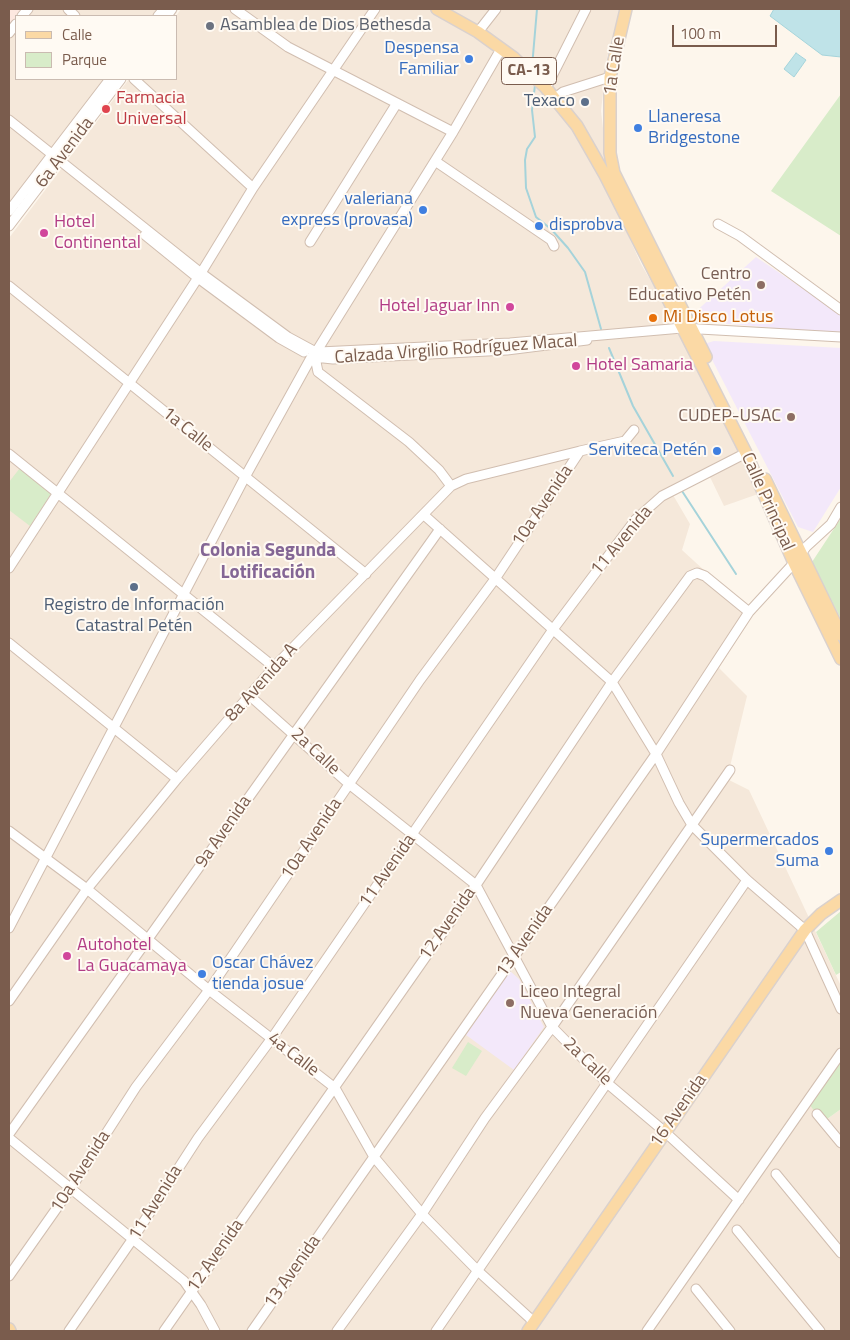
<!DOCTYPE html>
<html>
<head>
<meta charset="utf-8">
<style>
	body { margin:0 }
	#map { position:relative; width:850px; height:1340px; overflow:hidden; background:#fdf6ec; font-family:"Titillium Web",sans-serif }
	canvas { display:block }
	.frame { position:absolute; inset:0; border:10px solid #7a5c4d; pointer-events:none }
	.legend { position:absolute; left:15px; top:15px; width:162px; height:65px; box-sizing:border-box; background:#fffaf3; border:1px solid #cabbb1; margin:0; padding:6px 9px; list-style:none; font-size:15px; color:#7a5c4d }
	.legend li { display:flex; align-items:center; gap:10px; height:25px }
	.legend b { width:25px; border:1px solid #cabbb1 }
	.scale { position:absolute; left:672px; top:25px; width:105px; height:22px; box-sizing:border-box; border:2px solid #7a5c4d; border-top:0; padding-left:6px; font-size:15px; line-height:18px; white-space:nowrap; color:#7a5c4d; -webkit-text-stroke:4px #fffaf3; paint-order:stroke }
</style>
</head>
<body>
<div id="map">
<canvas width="850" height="1340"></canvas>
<div class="frame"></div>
<ul class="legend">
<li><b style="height:6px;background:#fbd9a5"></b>Calle</li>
<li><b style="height:14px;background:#d8ecc9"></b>Parque</li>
</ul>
<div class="scale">100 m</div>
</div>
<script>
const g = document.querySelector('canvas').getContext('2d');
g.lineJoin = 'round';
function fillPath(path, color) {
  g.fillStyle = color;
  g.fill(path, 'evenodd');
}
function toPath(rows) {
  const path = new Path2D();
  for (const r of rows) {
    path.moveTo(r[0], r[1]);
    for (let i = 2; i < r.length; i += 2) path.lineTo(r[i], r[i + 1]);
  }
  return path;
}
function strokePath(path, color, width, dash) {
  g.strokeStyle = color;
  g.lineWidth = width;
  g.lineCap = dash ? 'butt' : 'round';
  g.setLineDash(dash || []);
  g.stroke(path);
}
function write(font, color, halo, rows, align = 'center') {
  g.font = font + ' "Titillium Web",sans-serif';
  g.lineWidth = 4;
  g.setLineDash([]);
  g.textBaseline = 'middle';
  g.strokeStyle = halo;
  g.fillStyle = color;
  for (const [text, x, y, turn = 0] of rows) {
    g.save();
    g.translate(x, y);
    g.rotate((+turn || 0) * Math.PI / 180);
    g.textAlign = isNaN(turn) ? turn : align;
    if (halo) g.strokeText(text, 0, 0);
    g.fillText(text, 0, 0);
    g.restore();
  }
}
fillPath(toPath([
	[25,9,167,9,161,16,19,16],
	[181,9,621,9,607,57,601,111,611,197,641,264,691,350,758,494,724,506,709,475,673,495,690,524,682,550,753,615,719,668,747,696,727,779,749,790,841,986,841,1056,823,1122,841,1109,841,1331,17,1331,9,1322,9,238,129,79,176,79,176,16],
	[16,20,16,79,113,79,9,213,9,29]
]), '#f5e8da');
fillPath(toPath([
	[9,9,25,9,19,16,16,16,16,20,9,29]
]), '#fde8e0');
fillPath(toPath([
	[756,257,839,313,841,315,841,334,697,321,692,315],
	[714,341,841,348,841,487,813,532,798,527,704,344],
	[510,971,519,979,544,1027,514,1070,466,1035]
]), '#f3e8fa');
fillPath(toPath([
	[841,94,841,236,771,191],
	[20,468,51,494,30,526,9,510,9,482],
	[841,518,841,619,812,562],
	[841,911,841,972,836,975,816,932],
	[468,1042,482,1051,466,1076,452,1068],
	[841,1056,841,1109,823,1122,809,1104]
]), '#d8ecc9');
const water = toPath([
	[774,9,841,9,841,57,822,55,770,16,774,9],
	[796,53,806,60,794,77,784,69,796,53]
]);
fillPath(water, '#bfe3e8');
strokePath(water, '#a5d3da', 1);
strokePath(toPath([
	[532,67,537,9],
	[535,85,532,110,535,137,527,149,525,160,526,188,536,217,551,229,568,248,585,272,601,329],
	[609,348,633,406,673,476],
	[682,491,736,574]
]), '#a5d3da', 2);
const minor = toPath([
	[68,9,75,16],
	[235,9,288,47,453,132],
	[22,16,28,9],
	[158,16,164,9],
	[167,16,172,9],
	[478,32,496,9],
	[9,33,16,24],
	[134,79,253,188],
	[546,88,586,9],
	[555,98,563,92,610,77],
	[9,120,201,273,288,337,312,350],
	[435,161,551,240,554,246],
	[9,211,110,79],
	[718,224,740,236,841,310],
	[9,226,121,79],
	[145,235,198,278,279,338,304,352],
	[310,242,397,103],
	[9,286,366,574],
	[318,349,453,132,501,49],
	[319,352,510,343,682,328,841,337],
	[314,357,333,359,507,350,587,340],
	[315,357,318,372,409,442,439,470,451,486],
	[9,454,274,667],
	[424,515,612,682,656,754,679,803,692,825,747,880,805,930,841,1009],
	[9,568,201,273,253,188,375,9],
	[9,643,177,779],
	[250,696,349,784,476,885,552,1027,607,1083,665,1132,739,1200],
	[9,831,87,889,209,990,335,1088,374,1157,422,1214,478,1271,534,1322],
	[9,928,245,477,312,356],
	[9,1001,87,889,177,779,274,667,451,486,466,479,580,451],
	[817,1114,841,1143],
	[9,1134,440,529],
	[9,1138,184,1281,201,1305,215,1331],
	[776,1174,841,1253],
	[737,1230,820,1331],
	[9,1276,71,1188,136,1087,209,990,420,680,495,579,580,451,625,441,634,430],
	[696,1289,730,1331],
	[69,1331,132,1240,198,1138,272,1038,554,628,636,519,662,496,746,453],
	[164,1331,476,885,612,682,690,576,697,573,705,576,749,612],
	[252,1331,656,754,749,612,794,563,806,547,831,524,841,507],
	[337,1331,422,1214,485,1118,552,1027,730,770],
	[436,1331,747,880],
	[647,1331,841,1053]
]);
const major = toPath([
	[437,9,478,32,514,58,546,88,577,126,605,175,746,453,794,563,841,659],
	[626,9,610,77,610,153,614,173,706,357],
	[765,479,841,635],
	[9,1329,10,1331],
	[528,1331,805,930,821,914,841,900]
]);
strokePath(minor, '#d1beb0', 11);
strokePath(major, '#dad1cd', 14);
strokePath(minor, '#fff', 9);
strokePath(major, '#fbd9a5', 11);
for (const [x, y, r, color] of [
	[210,26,5,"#6b7280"],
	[469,59,5,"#3f7fe0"],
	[585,102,5,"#5c6f8a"],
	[106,109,5,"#e0444e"],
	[638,128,5,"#3f7fe0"],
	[423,210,5,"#3f7fe0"],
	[539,226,5,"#3f7fe0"],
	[44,233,5,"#d1479c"],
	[761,285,5,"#8d6e63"],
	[510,307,5,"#d1479c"],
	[653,318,5,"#e8710a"],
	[576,366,5,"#d1479c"],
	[791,417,5,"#8d6e63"],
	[717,451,5,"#3f7fe0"],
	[134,587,5,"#5c6f8a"],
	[829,851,5,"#3f7fe0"],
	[67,956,5,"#d1479c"],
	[202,974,5,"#3f7fe0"],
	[510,1003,5,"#8d6e63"]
]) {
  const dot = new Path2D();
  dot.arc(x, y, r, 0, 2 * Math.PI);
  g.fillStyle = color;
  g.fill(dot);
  strokePath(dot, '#fffaf3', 2);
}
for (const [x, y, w] of [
	[529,71,55]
]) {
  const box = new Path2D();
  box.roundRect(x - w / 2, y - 13.5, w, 27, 4);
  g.fillStyle = '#fffaf3';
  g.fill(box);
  strokePath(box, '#7a5c4d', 1);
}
write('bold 16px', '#7a5c4d', null, [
	["CA-13",529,71]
]);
write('18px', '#5b616d', '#fffaf3', [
	["Asamblea de Dios Bethesda",220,26]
], 'left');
write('18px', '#366cbe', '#fffaf3', [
	["Despensa",459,49],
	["Familiar",459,70],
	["Llaneresa",648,118,"left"],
	["Bridgestone",648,139,"left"],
	["valeriana",413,200],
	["express (provasa)",413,221],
	["disprobva",549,226,"left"],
	["Serviteca Petén",707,451],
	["Supermercados",819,841],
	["Suma",819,862],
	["Oscar Chávez",212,964,"left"],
	["tienda josue",212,985,"left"]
], 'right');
write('18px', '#7a5c4d', '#fffaf3', [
	["1a Calle",615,66,-81],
	["6a Avenida",65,153,-53],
	["Calzada Virgilio Rodríguez Macal",456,350,-4],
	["1a Calle",187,430,39],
	["Calle Principal",767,502,66],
	["10a Avenida",543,506,-56],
	["11 Avenida",622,541,-50],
	["8a Avenida A",262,683,-48],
	["2a Calle",315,752,43],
	["9a Avenida",224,832,-55],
	["10a Avenida",312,839,-56],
	["11 Avenida",388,871,-55],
	["12 Avenida",448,924,-55],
	["13 Avenida",525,941,-55],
	["4a Calle",293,1055,38],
	["2a Calle",587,1062,44],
	["16 Avenida",679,1111,-55],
	["10a Avenida",81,1172,-57],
	["11 Avenida",156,1203,-58],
	["12 Avenida",216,1256,-55],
	["13 Avenida",293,1272,-55]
]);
write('18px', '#be3a42', '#fffaf3', [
	["Farmacia",116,99],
	["Universal",116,120]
], 'left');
write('18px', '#4e5e75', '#fffaf3', [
	["Texaco",575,102],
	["Registro de Información",134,606,"center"],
	["Catastral Petén",134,627,"center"]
], 'right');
write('18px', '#b23c85', '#fffaf3', [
	["Hotel",54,223],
	["Continental",54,244],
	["Hotel Jaguar Inn",500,307,"right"],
	["Hotel Samaria",586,366],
	["Autohotel",77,946],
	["La Guacamaya",77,967]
], 'left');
write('18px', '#785e54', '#fffaf3', [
	["Centro",751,275],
	["Educativo Petén",751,296],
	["CUDEP-USAC",781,417],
	["Liceo Integral",520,993,"left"],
	["Nueva Generación",520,1014,"left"]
], 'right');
write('18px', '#c56008', '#fffaf3', [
	["Mi Disco Lotus",663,318]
], 'left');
write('bold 19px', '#846695', '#fffaf3', [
	["Colonia Segunda",268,551],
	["Lotificación",268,573]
]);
</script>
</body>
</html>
